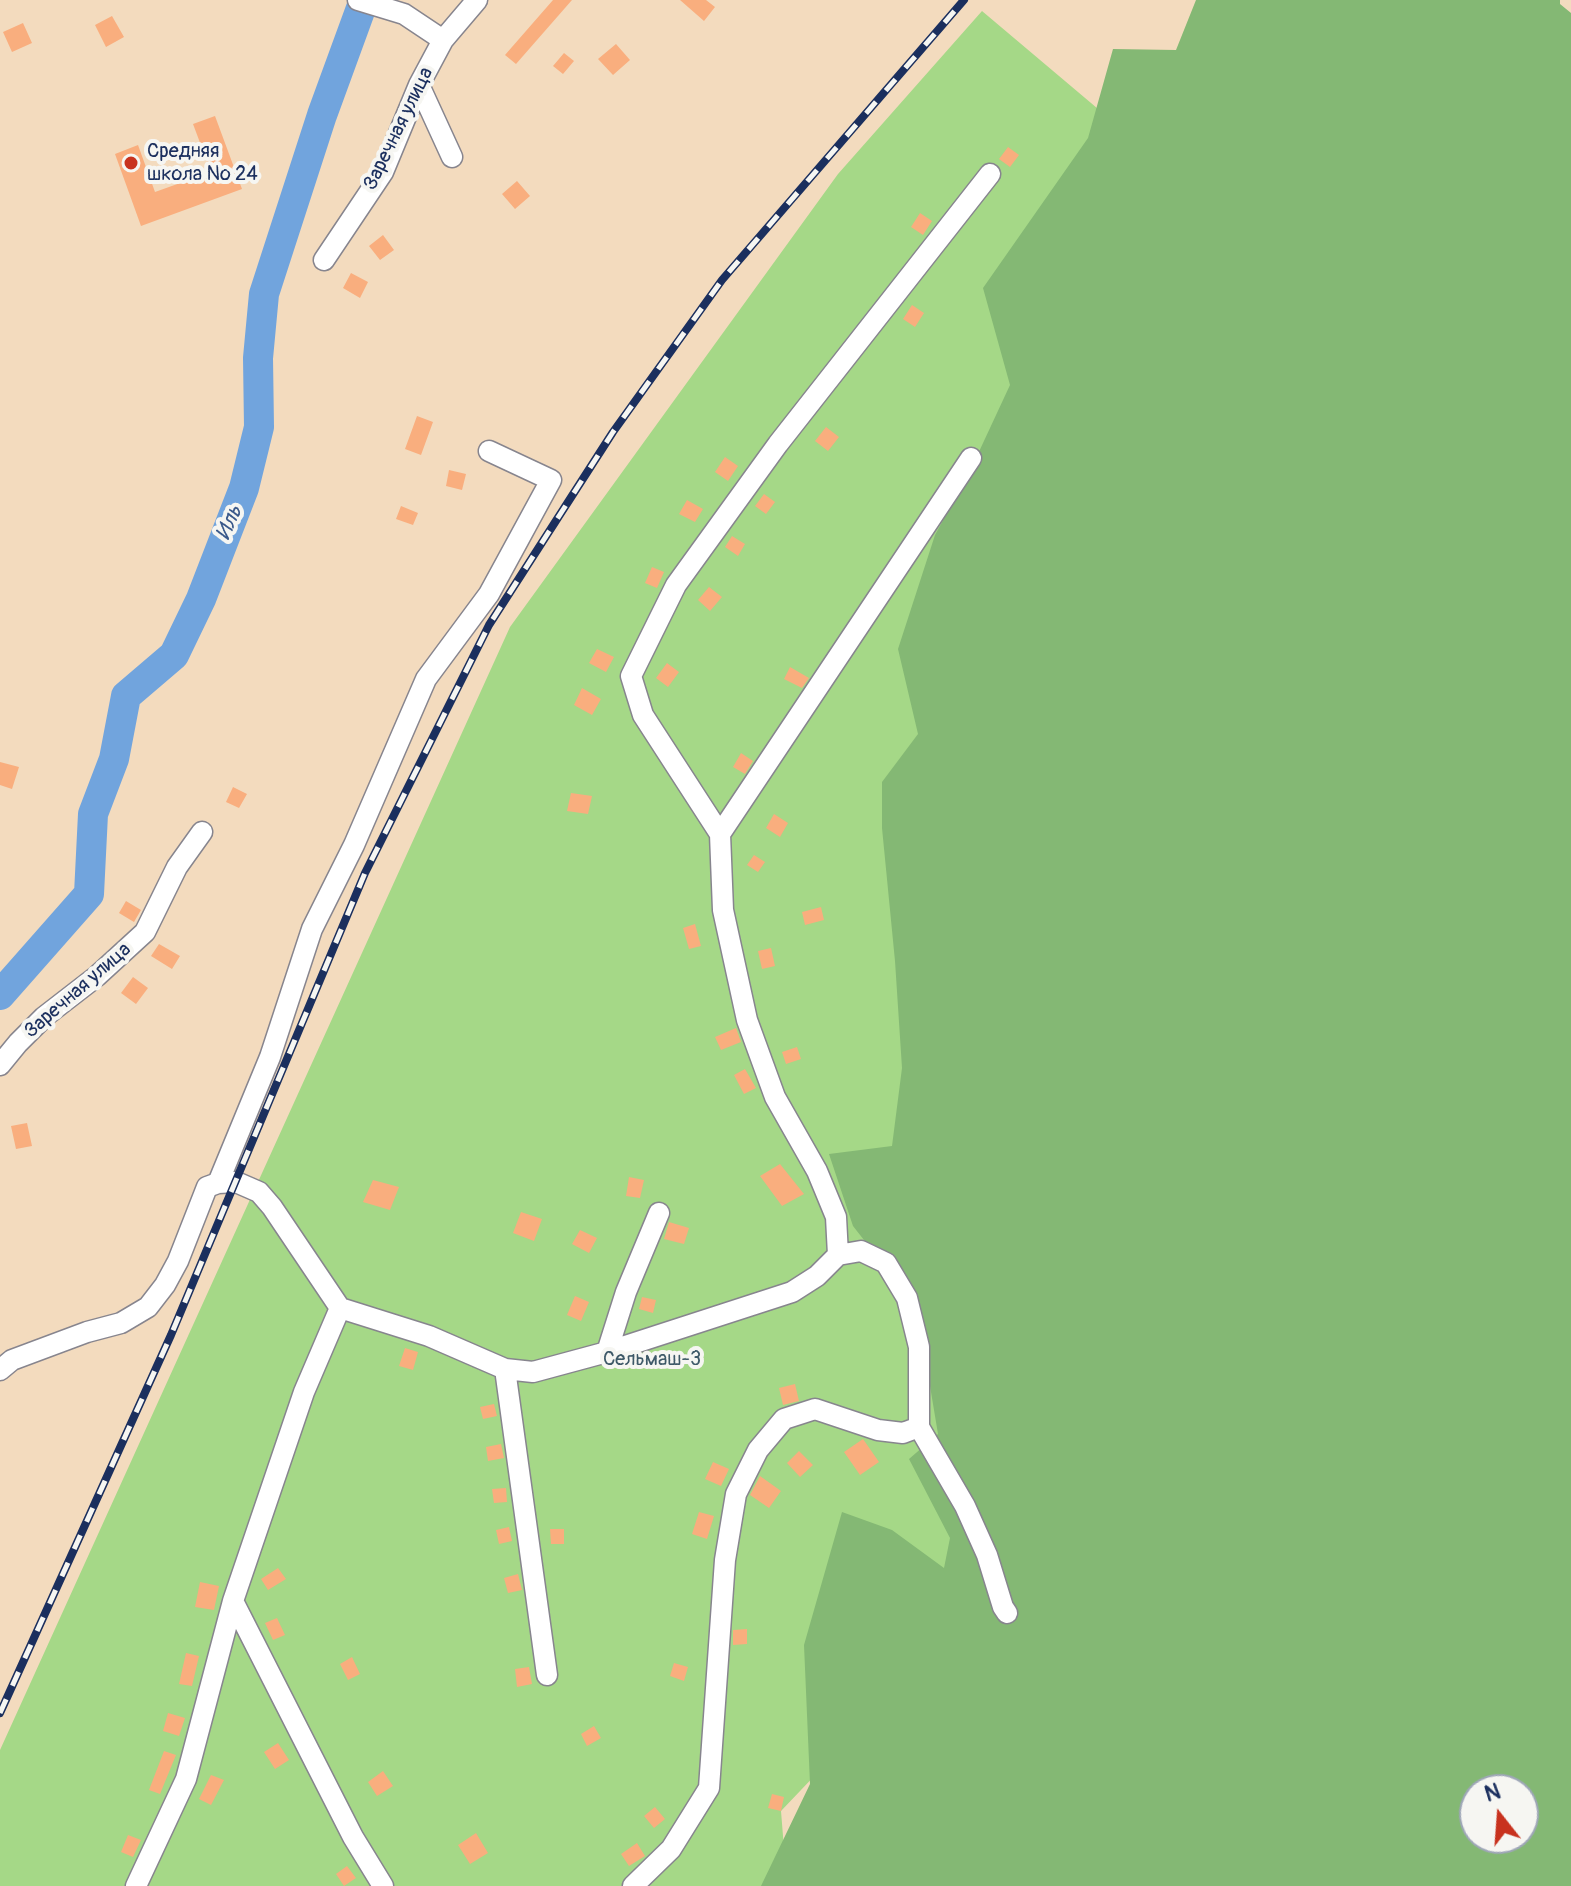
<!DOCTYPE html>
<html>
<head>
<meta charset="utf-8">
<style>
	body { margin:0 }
	#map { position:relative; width:1571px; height:1886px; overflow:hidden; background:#f3dbbe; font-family:Pangolin,sans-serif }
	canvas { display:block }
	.north { position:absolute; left:1459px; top:1774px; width:80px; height:80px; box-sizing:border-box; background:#f6f6f2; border:2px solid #9ea6b7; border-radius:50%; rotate:343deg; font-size:22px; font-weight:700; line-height:32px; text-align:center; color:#1b2f5e }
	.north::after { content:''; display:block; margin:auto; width:28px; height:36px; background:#c8321e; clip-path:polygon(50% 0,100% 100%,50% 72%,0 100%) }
</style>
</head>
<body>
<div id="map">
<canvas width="1571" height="1886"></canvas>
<div class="north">N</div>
</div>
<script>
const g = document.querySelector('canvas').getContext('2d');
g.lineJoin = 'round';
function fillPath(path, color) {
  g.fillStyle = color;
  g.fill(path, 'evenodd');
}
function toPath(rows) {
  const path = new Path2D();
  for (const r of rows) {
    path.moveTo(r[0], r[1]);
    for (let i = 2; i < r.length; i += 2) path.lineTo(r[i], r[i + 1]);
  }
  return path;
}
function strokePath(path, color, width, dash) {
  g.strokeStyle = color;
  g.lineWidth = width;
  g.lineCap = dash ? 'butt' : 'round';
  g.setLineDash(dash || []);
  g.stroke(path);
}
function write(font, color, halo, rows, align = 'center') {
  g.font = font + ' Pangolin,sans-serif';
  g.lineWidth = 8;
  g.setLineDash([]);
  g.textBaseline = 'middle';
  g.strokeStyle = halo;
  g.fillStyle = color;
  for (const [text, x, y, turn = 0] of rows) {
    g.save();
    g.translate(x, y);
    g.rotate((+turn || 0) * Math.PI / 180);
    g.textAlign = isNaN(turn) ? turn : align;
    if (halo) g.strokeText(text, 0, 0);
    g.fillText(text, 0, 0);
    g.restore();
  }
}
fillPath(toPath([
	[982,11,1123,130,1080,1480,840,1749,781,1811,787,1886,0,1886,0,1750,510,627,838,174]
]), '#a5d887');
fillPath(toPath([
	[1196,0,1560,0,1560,4,1571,13,1571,1886,761,1886,810,1784,804,1645,842,1512,892,1530,944,1568,950,1538,909,1459,938,1434,930,1386,922,1314,853,1226,829,1154,892,1146,902,1068,895,961,882,828,882,782,918,734,898,649,935,535,970,471,1010,385,983,288,1088,138,1113,49,1176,50],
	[1475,1790,1523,1790,1523,1838,1475,1838]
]), '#84b874');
strokePath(toPath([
	[0,995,89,894,93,814,114,759,126,696,174,655,201,599,244,488,259,427,258,358,264,294,322,115,364,0]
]), '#71a4dd', 30);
fillPath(toPath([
	[553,0,572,0,516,64,505,55],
	[680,0,706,0,715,7,704,21],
	[112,16,124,37,106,47,95,25],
	[23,23,32,43,12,52,3,32],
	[616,44,630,60,613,75,598,59],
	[564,53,574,61,563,74,553,66],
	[215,116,242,189,141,226,115,154,138,145,155,192,211,172,193,124],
	[1008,147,1019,155,1010,167,999,159],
	[517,181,530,196,515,209,502,194],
	[920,213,932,221,923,235,911,227],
	[383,235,394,250,380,260,369,246],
	[351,273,368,282,360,298,343,288],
	[912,305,924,313,915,327,903,319],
	[417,416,433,422,421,455,405,449],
	[826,427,839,437,828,451,815,441],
	[725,457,738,466,728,481,715,472],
	[449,470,466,474,462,490,446,486],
	[764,494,775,502,766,514,755,506],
	[687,500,703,509,695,522,679,514],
	[401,506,418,513,413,525,396,519],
	[732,536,745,544,738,556,725,547],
	[652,567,664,572,657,588,645,583],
	[709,587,722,597,710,611,698,600],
	[597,649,614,657,606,672,589,663],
	[667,663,679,672,668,687,656,678],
	[790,667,809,678,802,688,784,679],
	[582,688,601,699,592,715,574,705],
	[741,753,753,761,745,774,733,767],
	[0,762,19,767,12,789,0,785],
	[233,787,247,794,239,808,226,802],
	[571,793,592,796,588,814,567,811],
	[774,814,788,823,780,837,766,828],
	[754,855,765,862,758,872,747,865],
	[126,901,141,910,134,922,119,913],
	[821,907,824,920,805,925,802,912],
	[695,924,701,946,689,949,683,928],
	[159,944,180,956,172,969,151,956],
	[771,948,775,966,762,969,758,951],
	[133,977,148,988,136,1004,121,993],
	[736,1028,741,1042,721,1050,715,1037],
	[797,1047,801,1059,786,1064,782,1052],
	[745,1069,756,1088,744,1094,734,1075],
	[27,1123,32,1146,16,1149,11,1126],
	[780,1164,804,1194,782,1206,760,1176],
	[629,1177,644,1180,640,1198,626,1196],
	[373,1180,399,1187,390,1210,363,1202],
	[521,1212,542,1219,534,1241,513,1233],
	[669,1222,689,1228,684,1244,664,1239],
	[580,1230,597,1238,589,1253,572,1244],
	[575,1296,589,1302,581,1321,567,1315],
	[642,1297,656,1300,653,1313,639,1309],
	[405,1348,418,1352,413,1370,399,1366],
	[795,1384,799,1401,783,1405,779,1388],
	[494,1404,497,1416,483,1419,480,1407],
	[863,1439,879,1462,860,1475,844,1452],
	[501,1444,504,1458,488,1461,486,1447],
	[799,1451,813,1465,800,1477,787,1463],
	[713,1462,729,1469,721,1486,705,1479],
	[760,1476,781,1491,769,1508,750,1495],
	[506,1488,507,1502,494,1503,492,1489],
	[699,1512,714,1516,707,1539,692,1534],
	[509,1527,512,1541,499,1544,496,1530],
	[550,1529,564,1529,564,1544,551,1544],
	[278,1568,286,1579,268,1590,261,1579],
	[518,1574,522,1590,508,1593,504,1578],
	[200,1582,219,1586,214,1610,195,1607],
	[277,1618,285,1635,273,1640,265,1623],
	[747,1629,747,1644,733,1645,733,1630],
	[186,1653,199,1656,192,1686,179,1684],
	[352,1657,360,1674,348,1680,340,1664],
	[674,1663,688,1667,684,1681,670,1676],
	[529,1667,532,1684,517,1687,515,1669],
	[168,1713,185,1718,179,1736,163,1731],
	[594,1726,601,1738,587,1746,581,1734],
	[278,1743,289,1760,275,1769,264,1752],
	[164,1751,176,1755,160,1794,149,1790],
	[383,1771,393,1786,377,1796,368,1782],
	[211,1775,224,1780,211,1805,199,1799],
	[772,1794,784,1797,781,1811,768,1808],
	[655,1807,665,1819,654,1828,644,1816],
	[476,1833,488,1853,470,1864,458,1845],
	[128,1835,141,1840,133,1857,121,1852],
	[637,1843,645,1856,629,1866,621,1854],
	[347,1866,356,1878,344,1886,336,1874]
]), '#f9ae7e');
const minor = toPath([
	[358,0,404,14,443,40],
	[419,85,452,157],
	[324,260,383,172,419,85,443,40,477,0],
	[720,834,643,715,631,676,676,585,778,444,990,174],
	[0,1065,18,1043,44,1017,97,976,145,932,177,867,202,832],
	[218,1183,270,1057,312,929,354,845,426,679,489,594,551,480,489,451],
	[838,1255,836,1217,817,1171,775,1097,747,1020,723,910,720,834,971,458],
	[607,1352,626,1292,659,1213],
	[505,1369,547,1675],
	[0,1370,12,1360,87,1332,121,1323,148,1307,165,1285,178,1261,207,1187,218,1183,236,1182,259,1192,272,1207,340,1308,429,1336,505,1369,533,1372,607,1352,792,1292,817,1276,838,1255,861,1251,886,1263,907,1298,919,1347,919,1427,965,1506,987,1555,1003,1607,1007,1613],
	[233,1601,353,1837,383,1886],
	[136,1886,186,1779,233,1601,304,1392,340,1308],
	[633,1886,671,1849,709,1788,725,1560,736,1494,758,1450,784,1419,815,1409,878,1430,903,1433,919,1427]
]);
strokePath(minor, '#87858e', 23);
strokePath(minor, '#fff', 20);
const rail = toPath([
	[0,1713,171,1335,365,873,489,625,613,432,722,280,964,0]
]);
strokePath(rail, '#1b2f5e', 8);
strokePath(rail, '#f6f6f2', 5, [15]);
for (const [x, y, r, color] of [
	[131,163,8,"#c8321e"]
]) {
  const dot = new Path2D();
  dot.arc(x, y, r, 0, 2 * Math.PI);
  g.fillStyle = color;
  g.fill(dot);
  strokePath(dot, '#f6f6f2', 3);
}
write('20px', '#1b2f5e', '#f6f6f2', [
	["Заречная улица",399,129,-64],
	["Заречная улица",78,991,-41]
]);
write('20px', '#1b2f5e', '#f6f6f2', [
	["Средняя",147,152],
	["школа № 24",147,175]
], 'left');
write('20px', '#3e5968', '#f6f6f2', [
	["Сельмаш-3",652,1360]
]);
write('italic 22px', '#39588a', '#f6f6f2', [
	["Иль",230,523,-67]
]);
</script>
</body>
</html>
